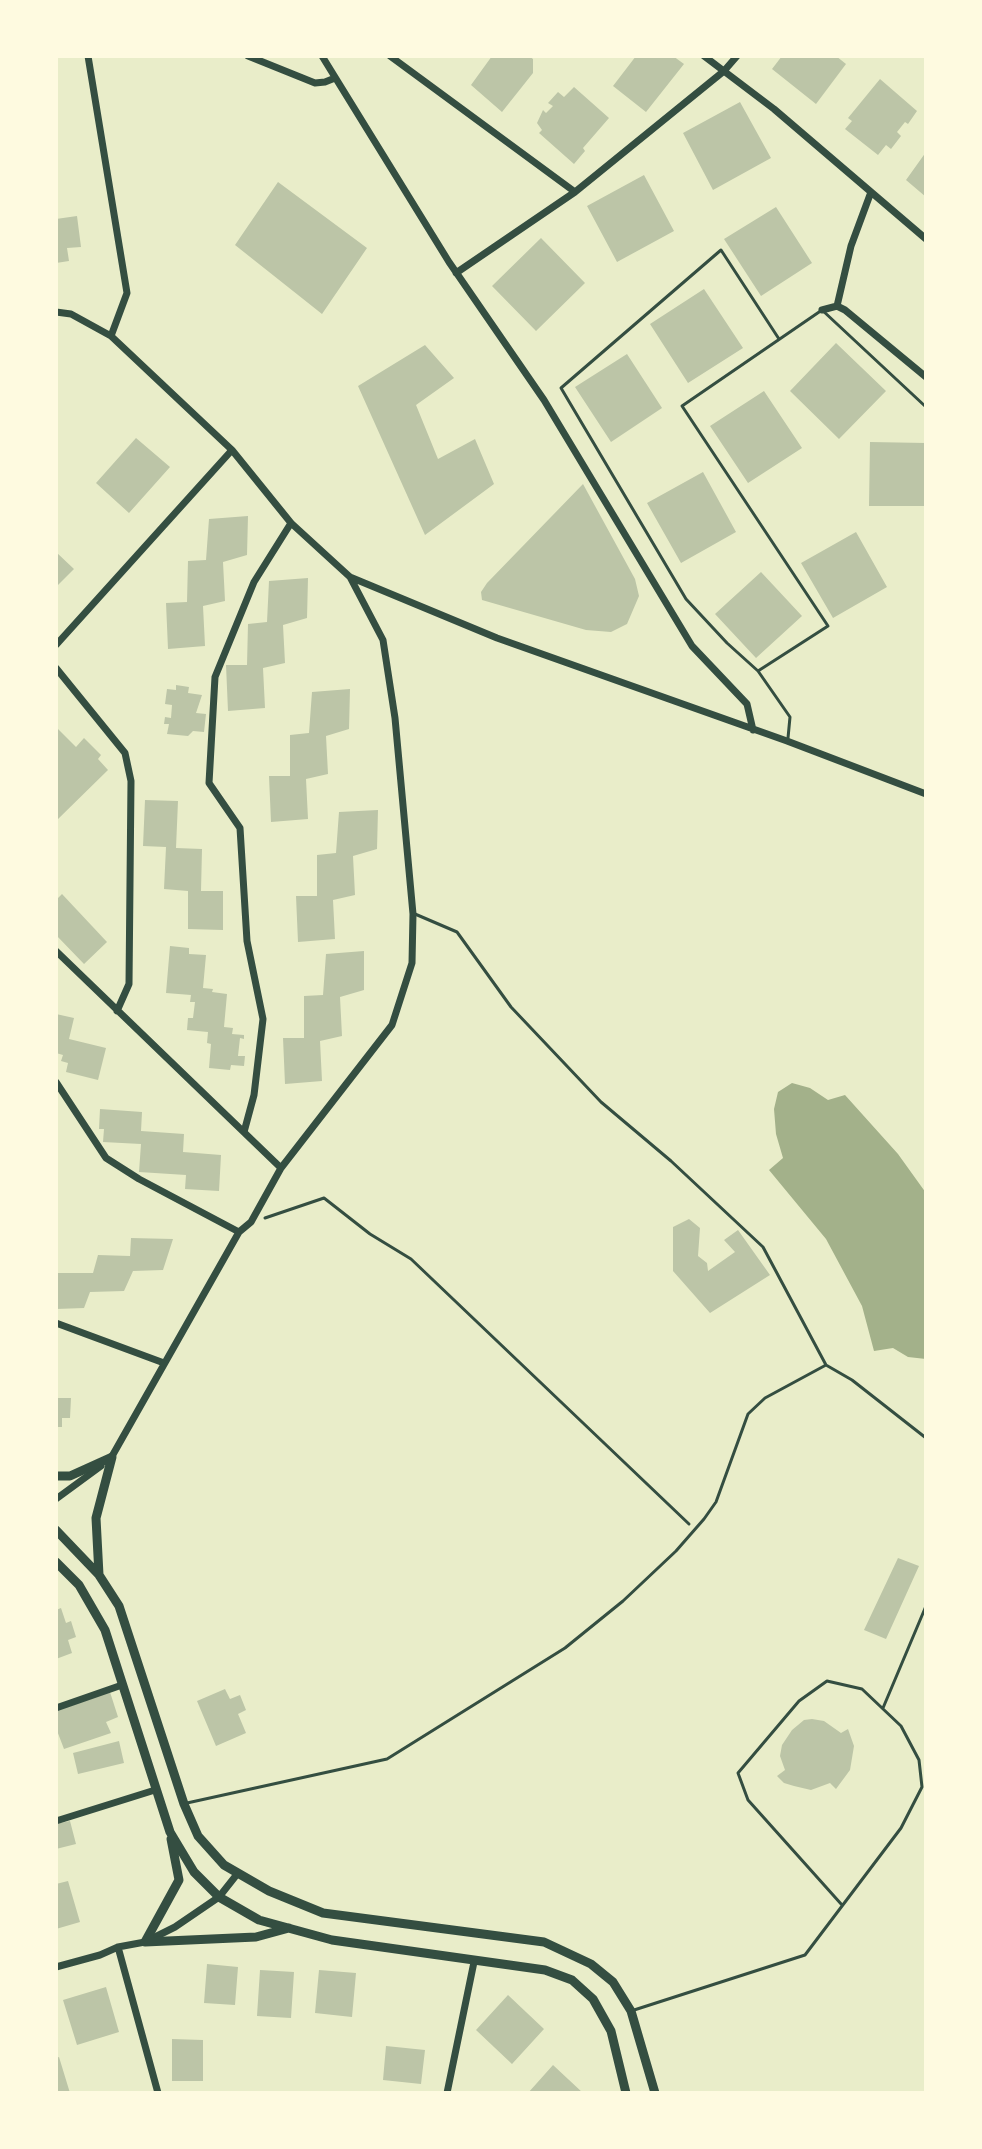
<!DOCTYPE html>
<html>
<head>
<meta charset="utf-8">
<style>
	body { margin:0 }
	#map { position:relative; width:982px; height:2149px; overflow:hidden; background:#e9edc9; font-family:"Nunito Sans",sans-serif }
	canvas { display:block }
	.frame { position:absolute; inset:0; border:58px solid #fefae0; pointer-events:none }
</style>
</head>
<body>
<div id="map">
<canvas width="982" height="2149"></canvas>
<div class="frame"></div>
</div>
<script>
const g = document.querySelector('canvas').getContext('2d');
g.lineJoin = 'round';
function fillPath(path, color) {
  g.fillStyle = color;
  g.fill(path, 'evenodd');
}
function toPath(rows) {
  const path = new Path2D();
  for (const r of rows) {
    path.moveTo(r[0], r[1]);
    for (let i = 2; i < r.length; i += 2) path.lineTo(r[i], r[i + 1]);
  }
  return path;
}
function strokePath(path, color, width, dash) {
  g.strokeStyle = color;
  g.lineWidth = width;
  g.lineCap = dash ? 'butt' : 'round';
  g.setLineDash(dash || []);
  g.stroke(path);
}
fillPath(toPath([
	[792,1083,810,1088,828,1100,845,1095,898,1154,926,1193,926,1359,908,1357,893,1348,874,1351,862,1306,826,1239,769,1170,783,1158,776,1134,774,1109,778,1092]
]), '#a3b18a');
fillPath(toPath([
	[492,56,529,56,533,59,533,73,502,112,471,85],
	[636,56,673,56,684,64,646,112,613,86],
	[782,56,836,56,846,64,816,104,772,69],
	[880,79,917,111,908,124,905,122,897,132,901,136,891,149,886,145,878,155,845,129,852,121,848,118],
	[574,87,609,118,583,148,585,151,574,164,539,133,542,130,537,123,543,110,546,113,553,106,548,103,558,92,564,97],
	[740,102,771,158,713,190,683,133],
	[926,152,926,197,906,180],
	[644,175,674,231,617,262,587,206],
	[278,182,367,248,322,314,235,245],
	[776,207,812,263,761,296,724,239],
	[77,216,81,247,67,248,69,261,56,263,56,219],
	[541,238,585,283,536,331,492,286],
	[704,289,743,348,688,383,650,324],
	[836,343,886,391,839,439,790,391],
	[425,345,454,378,416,405,438,459,475,439,494,484,425,535,358,386],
	[627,354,662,408,611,442,575,387],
	[764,391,802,448,748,483,710,426],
	[136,438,170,467,129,513,96,483],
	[870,442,926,443,926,506,869,506],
	[703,472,736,532,681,563,647,503],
	[583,484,635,579,639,596,627,624,611,632,586,630,482,600,481,592,487,583],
	[248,516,247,555,223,562,225,601,203,606,205,646,168,649,166,603,187,602,188,561,206,560,209,519],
	[856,532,887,587,833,618,801,563],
	[56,552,74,569,56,587],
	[761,572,802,616,756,658,715,614],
	[308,578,307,618,283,625,285,663,263,668,265,708,228,711,226,665,247,665,248,624,267,622,269,581],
	[176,685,189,687,188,693,202,695,196,713,206,714,204,732,193,731,188,736,167,734,169,724,164,724,165,717,171,718,172,705,165,704,167,689,176,690],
	[350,689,349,729,326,736,328,774,306,779,308,819,271,822,269,776,290,776,290,735,309,733,312,692],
	[56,727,76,747,84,738,101,755,98,759,108,770,56,821],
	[145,800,178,801,176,848,202,849,201,891,223,891,223,930,188,929,188,891,164,889,166,847,143,846],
	[378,810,377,849,353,856,355,895,333,900,335,939,298,942,296,896,317,896,317,855,336,853,339,812],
	[62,894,107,942,84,964,56,935,56,900],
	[170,946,189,948,189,954,206,955,203,988,213,989,212,992,227,994,224,1027,233,1028,232,1034,244,1035,244,1039,240,1038,238,1056,245,1056,244,1066,231,1065,230,1070,209,1068,211,1044,207,1043,208,1032,187,1030,188,1018,193,1018,195,1002,190,1002,191,995,166,993],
	[364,951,364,990,340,997,342,1036,320,1041,322,1081,285,1084,283,1038,304,1038,304,996,323,995,326,954],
	[56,1014,74,1018,69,1039,106,1048,98,1080,66,1072,68,1063,61,1061,63,1055,56,1053],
	[100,1109,142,1112,141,1131,184,1134,183,1152,221,1155,219,1191,185,1189,186,1175,139,1172,141,1144,103,1142,104,1129,99,1129],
	[689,1219,700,1228,698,1256,707,1263,708,1271,735,1252,724,1240,738,1230,770,1275,710,1313,673,1271,673,1227],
	[131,1238,173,1239,163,1270,133,1271,124,1291,90,1292,84,1308,56,1309,56,1273,93,1273,98,1255,130,1256],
	[56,1398,71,1398,70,1418,62,1418,62,1427,56,1427],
	[898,1558,919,1566,886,1639,864,1630],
	[61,1608,66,1623,71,1621,76,1637,68,1640,72,1653,56,1659,56,1610],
	[225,1689,230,1699,240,1695,246,1710,238,1714,246,1733,216,1746,197,1701],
	[110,1692,118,1717,106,1722,111,1733,64,1749,56,1728,56,1711],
	[812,1719,824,1721,841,1733,848,1729,854,1746,850,1770,836,1789,830,1783,811,1790,794,1786,784,1783,777,1776,785,1770,780,1756,782,1745,792,1730,804,1720],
	[119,1741,124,1763,78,1774,73,1753],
	[70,1821,76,1844,56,1849,56,1824],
	[68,1881,80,1922,56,1929,56,1884],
	[207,1964,238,1967,235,2005,204,2003],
	[260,1970,294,1972,291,2018,257,2016],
	[319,1970,356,1973,352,2017,315,2013],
	[106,1987,119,2032,77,2045,63,2000],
	[508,1995,544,2029,512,2064,476,2030],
	[172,2039,203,2040,203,2081,172,2081],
	[386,2046,425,2050,421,2084,383,2080],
	[59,2057,70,2093,56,2093,56,2058],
	[553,2065,583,2093,528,2093]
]), '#bcc5a7');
strokePath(toPath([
	[265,1218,324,1198,370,1234,411,1259,689,1524]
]), '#344e41', 3);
strokePath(toPath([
	[758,671,727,643,686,599,561,388,721,250,779,339],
	[788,738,790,717,758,671,828,626,682,406,822,310,926,407],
	[415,914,457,932,511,1007,601,1102,671,1161,763,1247,826,1365,852,1380,926,1438],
	[883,1708,926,1606],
	[187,1803,387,1759,565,1648,623,1601,676,1551,704,1519,716,1502,748,1414,765,1398,826,1365],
	[631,2011,805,1955,901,1828,922,1787,919,1760,901,1726,862,1689,827,1681,799,1701,738,1773,748,1800,842,1905]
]), '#344e41', 3);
strokePath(toPath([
	[88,56,127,293,111,336],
	[248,56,315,83,325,82,335,78],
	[322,56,449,262,544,400,692,646,747,704,753,730],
	[390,56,575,192,724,71,737,56],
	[704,56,774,109,926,239],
	[456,273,575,192],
	[837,306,851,246,871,192],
	[822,310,837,306,845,310,926,377],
	[56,312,71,314,111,336,232,450],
	[56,645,232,450,291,523,350,577,497,638,787,741,926,794],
	[56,668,125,753,131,781,129,984,117,1011],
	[56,951,281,1168,251,1222,239,1232,111,1458],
	[56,1082,106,1158,139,1179,239,1232],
	[244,1132,254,1095,263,1019,247,941,240,828,209,783,215,677,254,582,291,523],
	[281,1168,392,1025,412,963,413,914,395,718,383,640,350,577],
	[56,1323,164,1363],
	[56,1499,101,1466],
	[56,1708,122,1685],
	[56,1821,155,1790],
	[118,1947,158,2093],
	[56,1967,100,1955,118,1947,145,1942,175,1927,219,1897,238,1873],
	[447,2093,474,1962]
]), '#344e41', 7);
strokePath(toPath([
	[56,1476,70,1476,112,1457],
	[56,1530,99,1575,119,1606,184,1804,198,1836,224,1865,269,1891,323,1913,544,1942,591,1964,613,1982,631,2011,655,2093],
	[56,1562,79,1585,105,1630,170,1832,194,1872,219,1897,259,1920,332,1940,545,1970,572,1980,593,1999,611,2031,626,2093],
	[99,1575,96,1518,112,1457],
	[145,1942,256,1937,289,1928],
	[145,1942,179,1880,171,1839]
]), '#344e41', 9);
</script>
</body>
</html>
